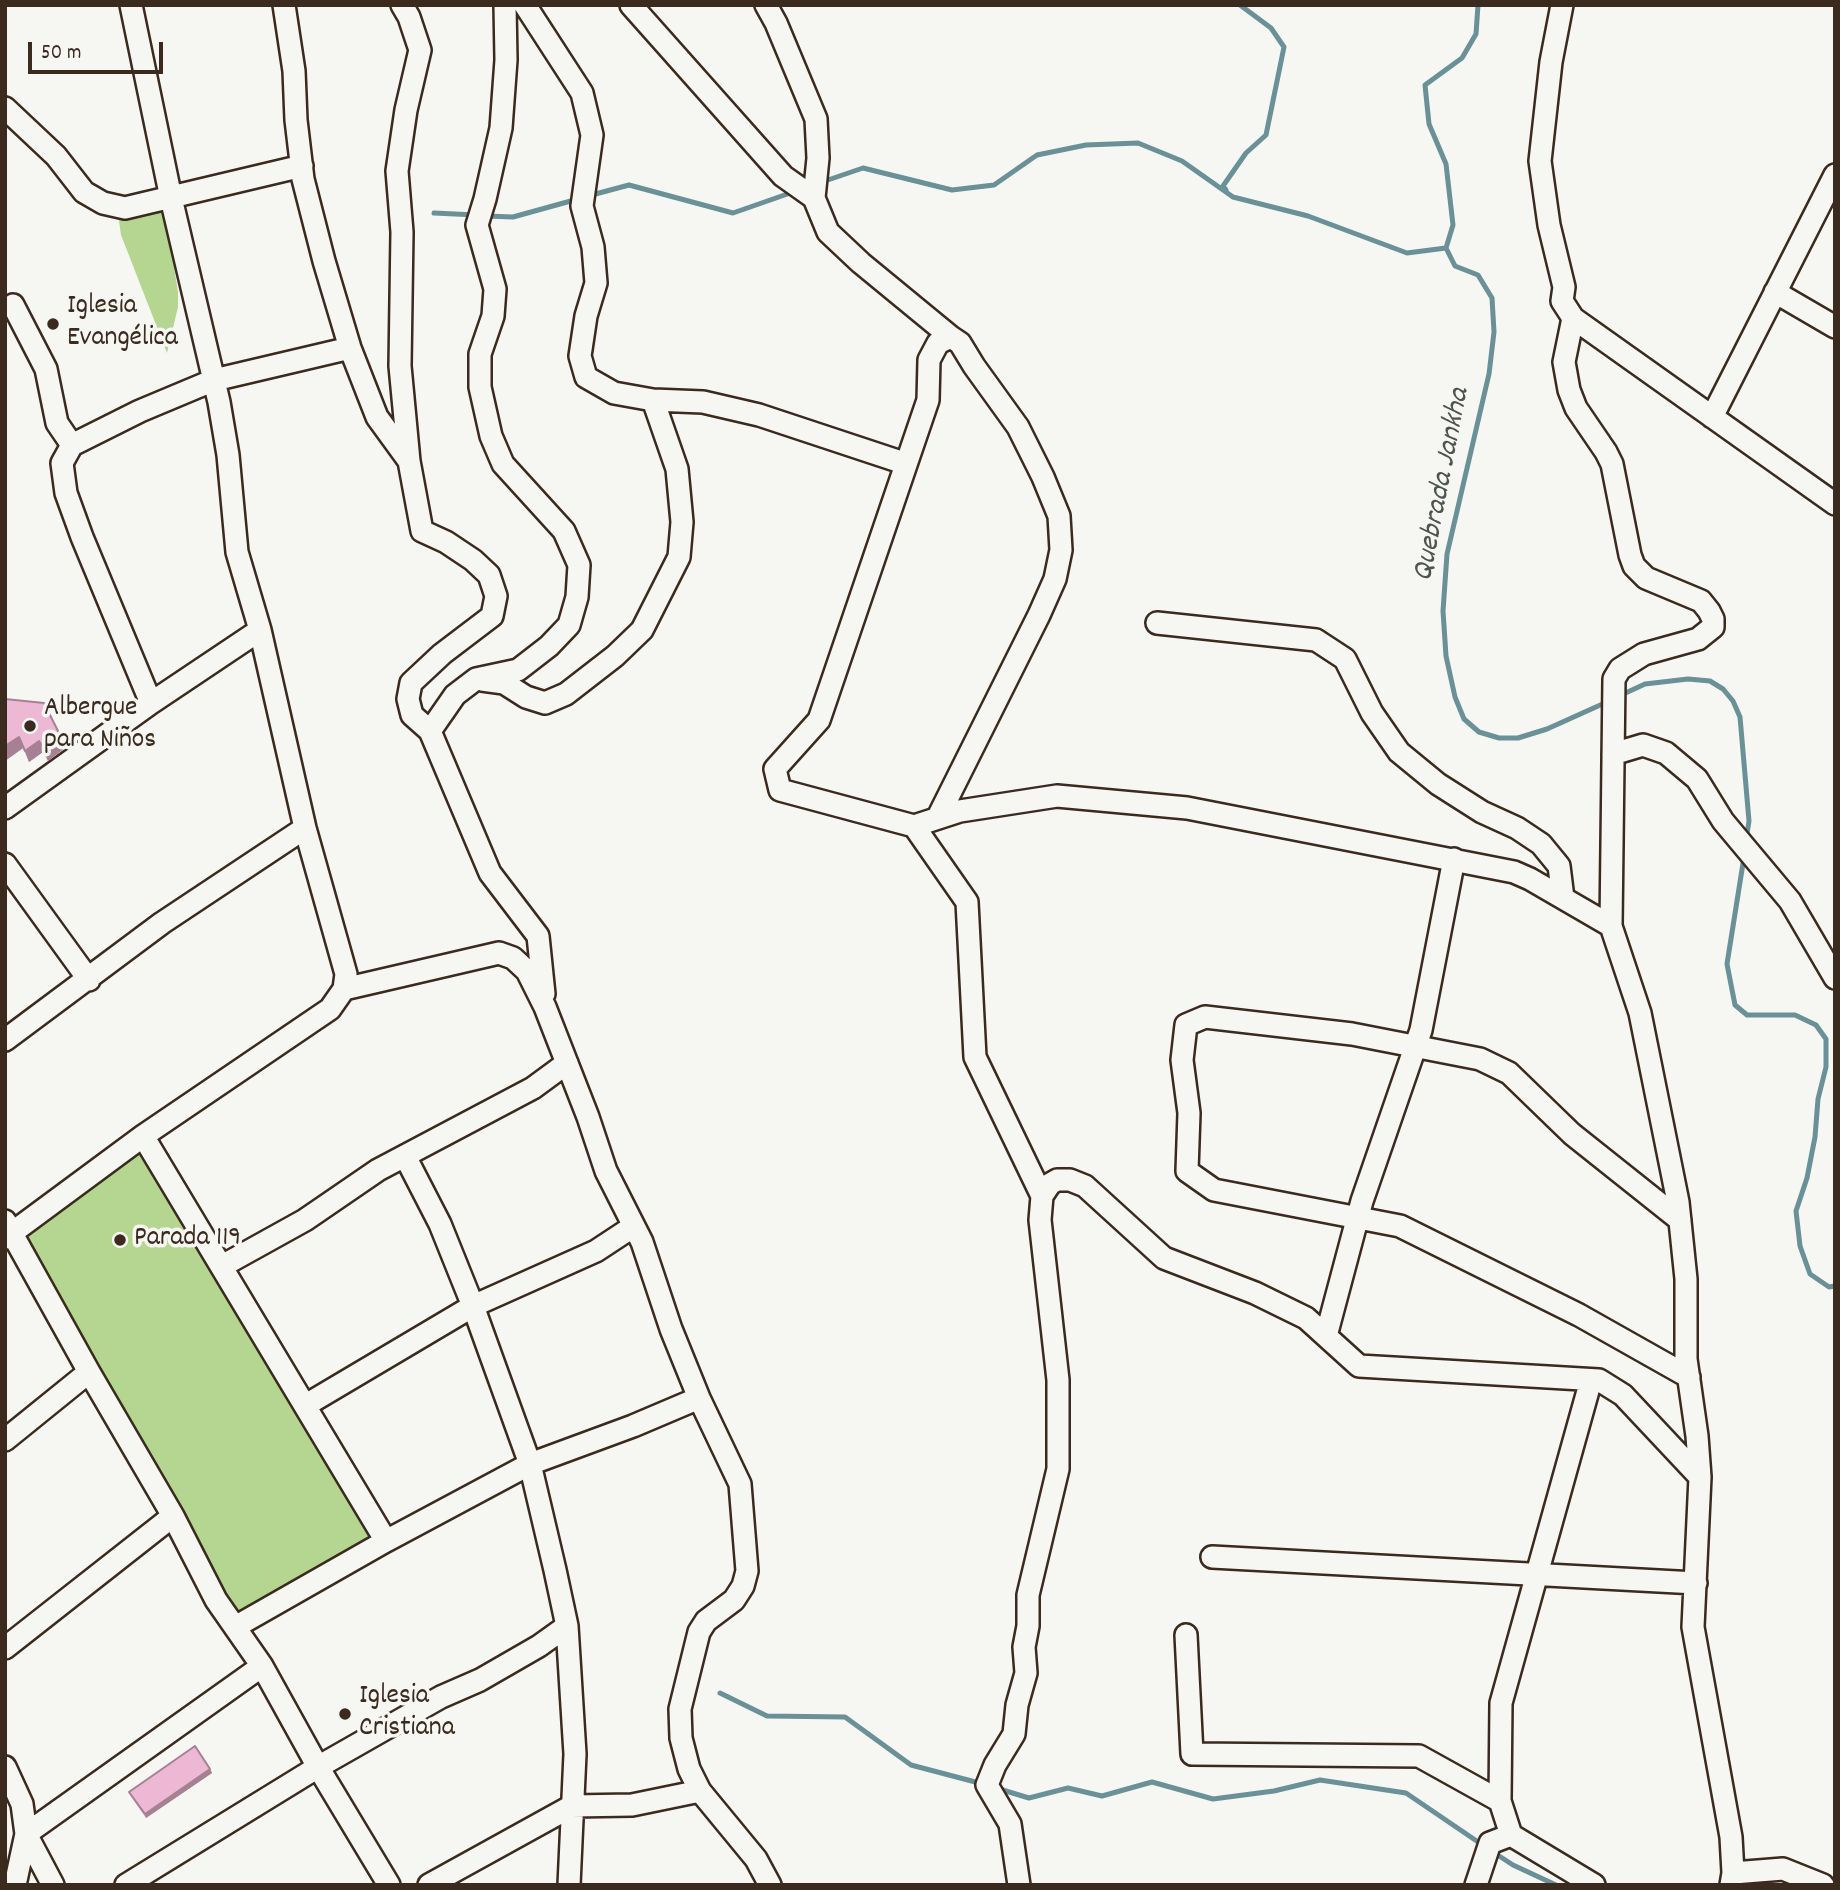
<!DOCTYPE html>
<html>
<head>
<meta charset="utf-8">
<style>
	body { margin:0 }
	#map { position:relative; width:1840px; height:1890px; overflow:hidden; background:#f6f6f2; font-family:Dekko,sans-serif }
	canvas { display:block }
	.frame { position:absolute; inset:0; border:7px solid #3b2a1e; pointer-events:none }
	.scale { position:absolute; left:28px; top:42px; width:135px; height:32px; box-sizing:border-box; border:4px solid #3b2a1e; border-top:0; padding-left:9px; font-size:21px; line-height:24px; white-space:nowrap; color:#3b2a1e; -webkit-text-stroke:5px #f6f6f2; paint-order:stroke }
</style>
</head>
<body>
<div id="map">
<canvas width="1840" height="1890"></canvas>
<div class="frame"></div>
<div class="scale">50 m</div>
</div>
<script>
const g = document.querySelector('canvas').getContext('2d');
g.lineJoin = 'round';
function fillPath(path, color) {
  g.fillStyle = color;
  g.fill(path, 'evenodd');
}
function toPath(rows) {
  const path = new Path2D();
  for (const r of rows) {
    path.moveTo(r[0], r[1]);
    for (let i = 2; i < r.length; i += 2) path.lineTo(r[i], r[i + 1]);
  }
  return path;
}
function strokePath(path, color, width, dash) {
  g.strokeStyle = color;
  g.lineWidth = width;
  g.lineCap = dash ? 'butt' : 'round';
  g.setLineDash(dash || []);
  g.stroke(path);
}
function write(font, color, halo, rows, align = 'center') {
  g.font = font + ' Dekko,sans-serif';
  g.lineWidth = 7;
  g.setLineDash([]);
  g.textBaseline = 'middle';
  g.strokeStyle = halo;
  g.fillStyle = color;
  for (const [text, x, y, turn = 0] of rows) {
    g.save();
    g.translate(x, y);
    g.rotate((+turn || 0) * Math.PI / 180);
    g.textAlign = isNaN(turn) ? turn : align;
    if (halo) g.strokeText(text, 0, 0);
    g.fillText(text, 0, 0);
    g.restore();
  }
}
fillPath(toPath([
	[139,201,165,211,178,292,178,307,167,353,121,235,119,221,122,215],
	[134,1150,143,1150,372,1532,369,1541,243,1613,235,1611,230,1605,24,1241,25,1233]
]), '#b5d690');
strokePath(toPath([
	[1478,5,1476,34,1462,58,1425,85,1429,124,1446,164,1453,225,1446,248,1455,266,1478,275,1492,298,1494,332,1489,374,1447,554,1443,611,1446,656,1455,697,1464,719,1479,732,1499,738,1518,738,1547,729,1607,702],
	[822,182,863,168,952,190,994,185,1037,155,1086,145,1138,143,1182,161,1233,197],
	[1226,190,1223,186,1246,153,1266,135,1284,47,1271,28,1240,5],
	[588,196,629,185,733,213,796,191],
	[1233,197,1308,216,1407,253,1446,248],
	[434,213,476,215],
	[486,216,513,217,578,199],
	[1619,696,1645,684,1688,679,1710,681,1723,689,1733,701,1740,717,1749,821,1746,841],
	[1744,857,1727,964,1735,1005,1747,1015,1795,1015,1816,1025,1826,1039,1826,1067,1818,1099,1815,1137,1807,1178,1796,1211,1800,1246,1810,1274,1829,1287,1835,1286],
	[720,1693,767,1716,845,1717,911,1765,983,1784],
	[996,1788,1029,1798,1068,1788,1102,1796,1152,1782,1213,1799,1274,1791,1320,1780,1406,1793,1484,1846],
	[1493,1852,1513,1865,1556,1885]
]), '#699197', 5);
const minor = toPath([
	[284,5,294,71,296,120,303,179,324,261,350,348,377,417,409,461],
	[402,5,409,17,420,50,406,110,397,171,402,232,400,366,409,461,422,531,446,542,473,560,489,575,496,596,492,616,442,654,411,683,408,699,412,715,430,731,455,695,476,679,518,670,549,646,569,625,577,597,579,565,564,531,503,464,491,436,480,387,480,354,493,316,495,289,477,225,485,199,501,128,506,60,505,5],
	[525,5,582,93,592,135,582,206,593,247,596,283,586,316,580,356,586,377,614,393,653,400,703,402,759,415,904,463],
	[631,5,783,176,814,198],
	[766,5,776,23,816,119,818,158,814,198,828,232,861,263,951,337],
	[1562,5,1551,62,1540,161,1549,225,1564,287,1562,301,1573,318,1564,362,1569,390,1576,408,1606,452,1612,464,1630,555,1634,566,1646,578,1701,601,1709,611,1713,619,1713,627,1698,639,1644,654,1620,669,1614,679,1611,926,1640,1013,1678,1202,1686,1279,1686,1359,1697,1436,1700,1477,1693,1627,1731,1837,1733,1873,1731,1885],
	[5,108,56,156,84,192,103,203,125,208,302,166],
	[1775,292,1835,327],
	[13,305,46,369,57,423,72,445],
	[1573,318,1835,504],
	[1712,417,1835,175],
	[1157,623,1316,640,1345,659,1372,713,1399,752,1438,784,1482,812,1517,828,1541,844,1559,866,1563,898],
	[482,680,504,683,526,697,545,703,566,694,615,656,642,630,679,557,682,522,677,469,653,400],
	[151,703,82,537,66,493,62,463,72,445,140,411,214,380,350,348],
	[430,731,490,873,538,936,544,994],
	[1613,754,1643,745,1666,753,1697,779,1723,821,1790,901,1835,978],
	[5,808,151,703,260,630],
	[938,817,1039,615,1055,579,1061,550,1059,516,1043,477,1018,427,974,366,960,343,951,337,938,343,929,360,928,400,819,720,775,769,780,790,914,826,960,811,1057,796,1187,808,1514,872,1530,879,1611,926],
	[914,826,967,902,975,1057,1042,1196],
	[5,864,89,980],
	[344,989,499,953,513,958,527,971,545,1007,588,1117,606,1171,642,1242,671,1329,699,1398,740,1484,747,1571,743,1586,734,1600,706,1621,699,1632,680,1709,681,1738,689,1769,700,1791,756,1859,770,1885],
	[5,1040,162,923,305,828],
	[143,1136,386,1541],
	[406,1158,440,1224,473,1306,530,1464,555,1570,567,1626,575,1754,569,1885],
	[1680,1220,1572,1134,1509,1073,1480,1059,1352,1034,1205,1017,1186,1025,1182,1060,1189,1113,1187,1171,1214,1190,1400,1226,1579,1315,1689,1377],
	[5,1221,89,1372,173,1516,216,1600,262,1666,318,1767,389,1885],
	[5,1238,143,1136,330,1009,344,989,346,974,305,828,260,630,237,552,228,455,219,402,171,198,131,5],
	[222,1266,305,1220,378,1170,533,1088,567,1063],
	[1326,1336,1362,1201,1421,1030,1454,859],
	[1591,1380,1501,1703,1500,1801,1511,1835,1594,1885],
	[306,1405,473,1306,596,1251,634,1226],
	[5,1440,89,1372],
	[1212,1557,1696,1583],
	[235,1627,386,1541,530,1464,633,1426,699,1398],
	[1186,1635,1192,1754,1419,1756,1500,1801],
	[5,1648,173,1516],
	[5,1767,22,1804,26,1834,15,1885],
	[1733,1873,1783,1869,1823,1885],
	[53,1885,26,1834,262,1666],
	[126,1885,318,1767,441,1697,480,1680,539,1646,567,1626],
	[429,1885,572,1806,632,1805,700,1791],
	[1019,1885,1010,1824,987,1785,995,1765,1014,1734,1017,1705,1026,1673,1024,1647,1028,1626,1028,1595,1058,1469,1058,1380,1040,1220,1042,1196,1050,1184,1057,1180,1070,1180,1085,1186,1164,1258,1255,1293,1306,1318,1359,1366,1599,1380,1623,1395,1700,1477],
	[1476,1885,1490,1843,1511,1835]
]);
strokePath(minor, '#3b2a1e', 26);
strokePath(minor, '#f6f6f2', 21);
fillPath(toPath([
	[5,699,61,737,65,748,48,761,43,752,29,762,23,748,5,761],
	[210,1769,212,1773,146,1818,130,1795,129,1792]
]), '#cc9eb5');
fillPath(toPath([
	[19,737,23,748,5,761,5,746],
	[61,737,65,748,48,761,44,749],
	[39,741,43,752,29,762,25,751],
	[210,1769,212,1773,146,1818,145,1814]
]), '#a68194');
const building = toPath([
	[5,699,44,703,61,737,44,749,39,741,25,751,19,737,5,746,5,699],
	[195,1746,210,1769,145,1814,129,1792,195,1746]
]);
fillPath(building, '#edb8d3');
strokePath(building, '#a68194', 2);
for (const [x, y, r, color] of [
	[53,324,7,"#3b2a1e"],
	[30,726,7,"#3b2a1e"],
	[120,1240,7,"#3b2a1e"],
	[345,1714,7,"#3b2a1e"]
]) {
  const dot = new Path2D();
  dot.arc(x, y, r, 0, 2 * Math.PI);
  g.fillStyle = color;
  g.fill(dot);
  strokePath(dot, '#f6f6f2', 2.5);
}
write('28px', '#3b2a1e', '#f6f6f2', [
	["Iglesia",67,308],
	["Evangélica",67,340],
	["Albergue",44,710],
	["para Niños",44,742],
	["Parada 119",134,1240],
	["Iglesia",359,1698],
	["Cristiana",359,1730]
], 'left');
write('italic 30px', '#4e5550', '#f6f6f2', [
	["Quebrada Jankha",1444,485,-79]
]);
</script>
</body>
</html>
